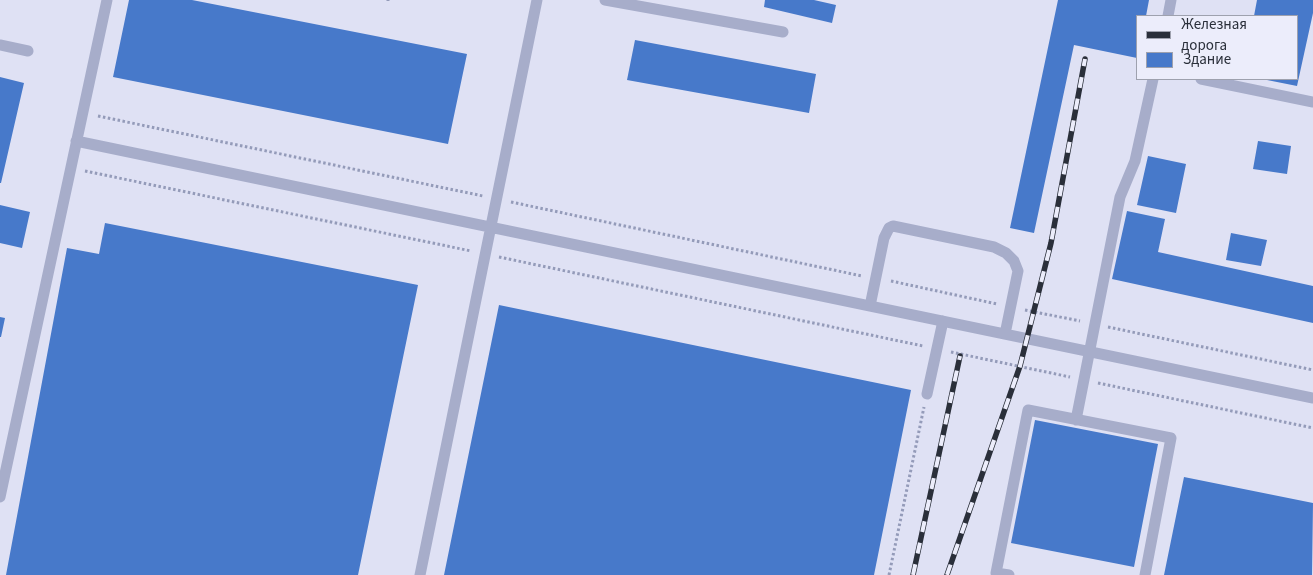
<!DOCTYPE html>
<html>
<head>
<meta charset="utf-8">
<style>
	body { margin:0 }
	#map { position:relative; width:1313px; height:575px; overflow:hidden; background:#dfe1f4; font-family:"Source Sans 3",sans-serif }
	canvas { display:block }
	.legend { position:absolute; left:1136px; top:15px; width:162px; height:65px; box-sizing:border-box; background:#ecedfb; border:1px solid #9ea1ae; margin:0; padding:6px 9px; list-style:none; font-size:15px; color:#2a2f3a }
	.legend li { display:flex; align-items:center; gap:10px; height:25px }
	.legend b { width:25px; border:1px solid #9ea1ae }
</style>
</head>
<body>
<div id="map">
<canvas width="1313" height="575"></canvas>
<ul class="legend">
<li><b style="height:6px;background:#2a2f3a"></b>Железная дорога</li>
<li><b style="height:14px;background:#4779ca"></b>Здание</li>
</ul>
</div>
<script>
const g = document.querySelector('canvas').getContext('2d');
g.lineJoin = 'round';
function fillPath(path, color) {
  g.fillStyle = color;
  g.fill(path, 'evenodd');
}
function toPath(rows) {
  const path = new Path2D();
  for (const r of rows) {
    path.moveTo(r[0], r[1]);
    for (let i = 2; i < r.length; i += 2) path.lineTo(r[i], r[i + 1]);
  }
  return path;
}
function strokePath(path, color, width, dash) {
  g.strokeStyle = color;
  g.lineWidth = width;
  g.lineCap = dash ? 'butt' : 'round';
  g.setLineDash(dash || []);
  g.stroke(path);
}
fillPath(toPath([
	[129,0,192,0,467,54,448,144,113,77],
	[765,0,814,0,836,5,832,23,764,7],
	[1058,0,1149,0,1146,16,1137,16,1137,58,1074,45,1034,233,1010,228],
	[1257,0,1313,0,1313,13,1297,86,1267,80,1297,79,1297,16,1254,16],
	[635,40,816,74,809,113,627,80],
	[0,77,24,83,1,183,0,183],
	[1258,141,1291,146,1287,174,1253,169],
	[1148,156,1186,164,1176,213,1137,205],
	[0,205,30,212,22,248,0,243],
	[1127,211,1165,219,1158,252,1313,286,1313,323,1112,279],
	[105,223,418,285,358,575,6,575,67,248,99,254],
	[1231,233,1267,240,1261,266,1226,260],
	[499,305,911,390,874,575,444,575],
	[0,317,5,318,1,337,0,337],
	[1035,420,1158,444,1134,567,1011,543],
	[1184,477,1313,503,1312,575,1164,575]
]), '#4779ca');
strokePath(toPath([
	[388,1,388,0],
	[98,116,483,196],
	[85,171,471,251],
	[511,202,862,276],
	[499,257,923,346],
	[891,281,997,304],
	[1025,310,1080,321],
	[1108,327,1313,370],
	[951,352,1070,377],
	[1098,383,1313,428],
	[889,575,924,407]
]), '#949bb9', 3, [2.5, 2.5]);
strokePath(toPath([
	[605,0,783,32],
	[1168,16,1171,0],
	[0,45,28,51],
	[1201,79,1313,102],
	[76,141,1313,398],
	[870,306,884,238,889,228,893,226,994,247,1006,253,1014,261,1018,271,1005,334],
	[927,394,943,321],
	[1076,420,1120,197,1135,161,1153,79],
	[0,497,107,0],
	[420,575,537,0],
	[1009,575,996,573,1028,410,1171,438,1145,575]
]), '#a7adca', 11);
const rail = toPath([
	[913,575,960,356],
	[947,575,1020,366,1051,243,1085,59]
]);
strokePath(rail, '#2a2f3a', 5.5);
strokePath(rail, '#ecedfb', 4, [11]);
</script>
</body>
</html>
